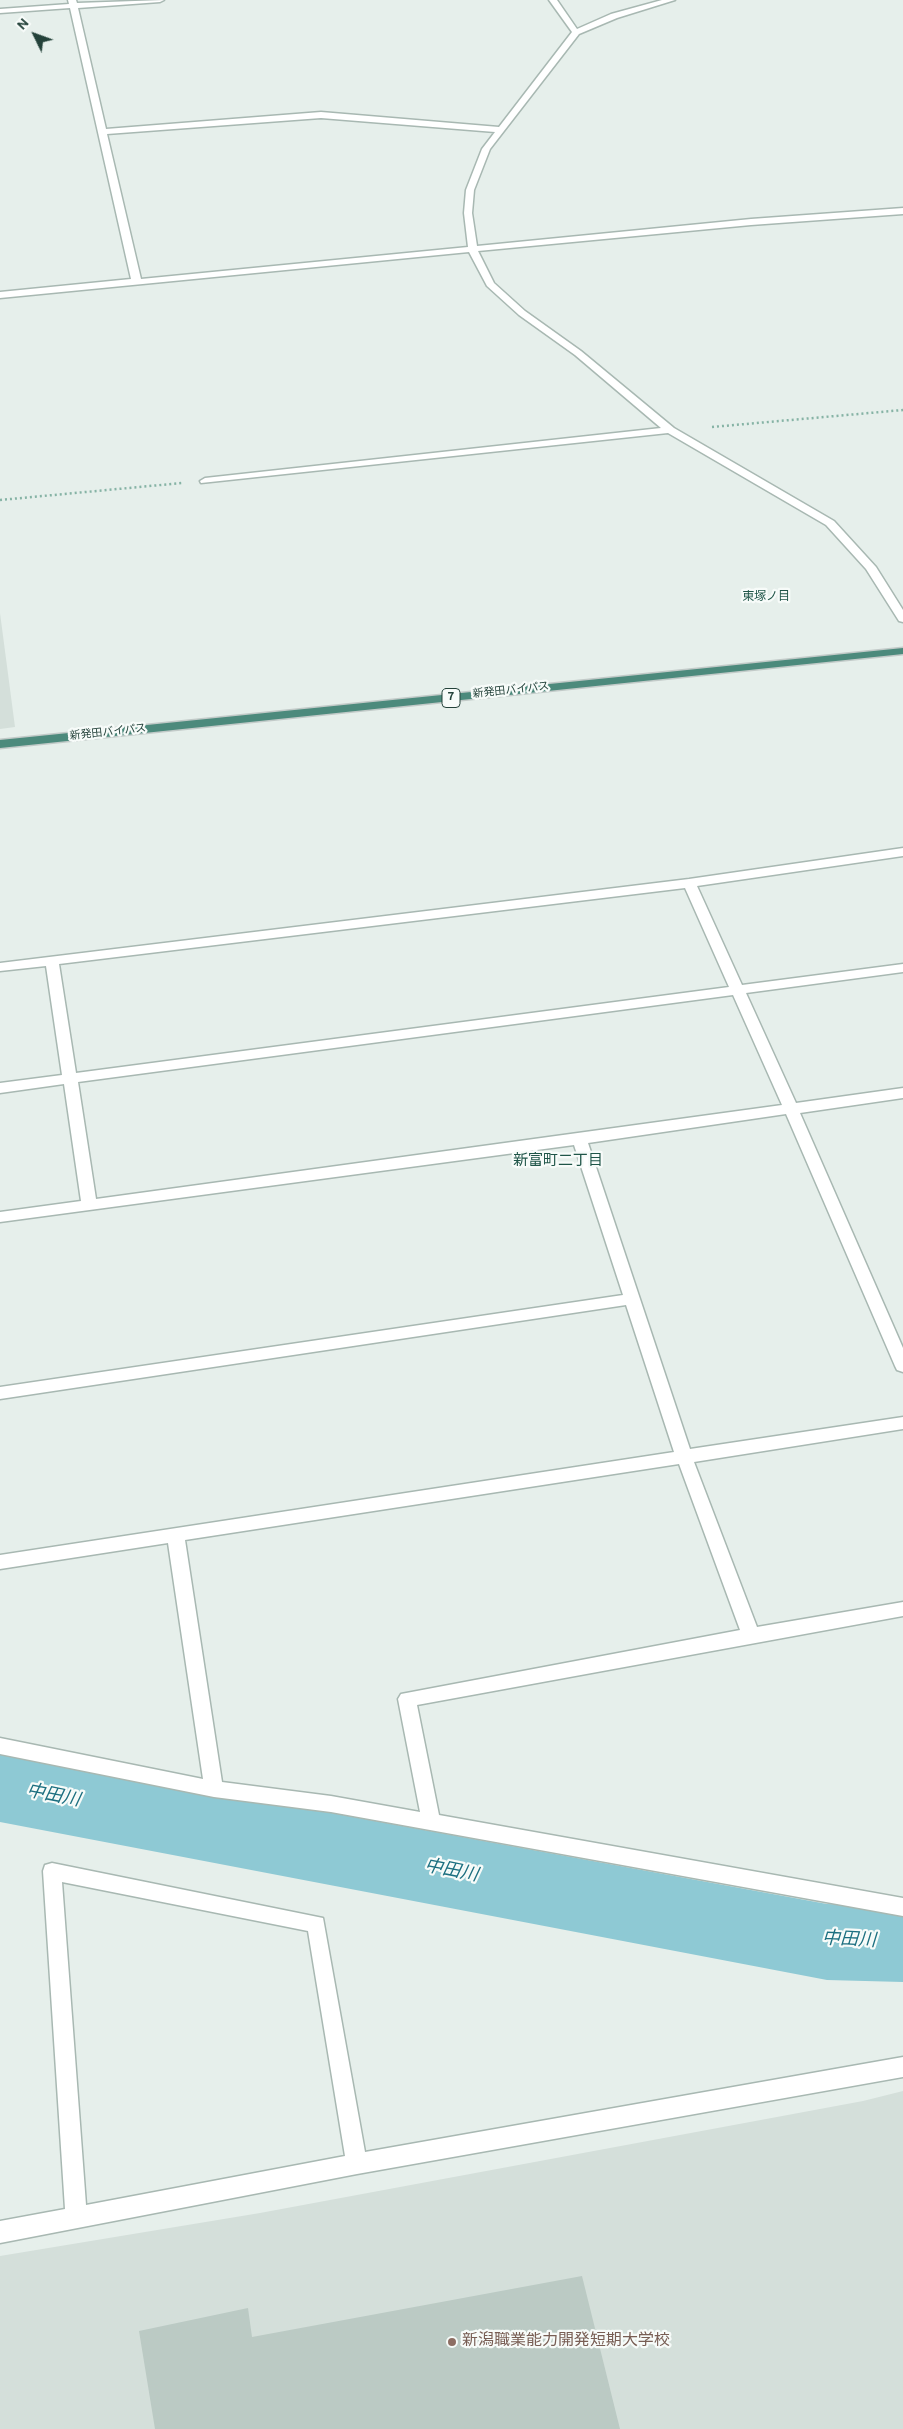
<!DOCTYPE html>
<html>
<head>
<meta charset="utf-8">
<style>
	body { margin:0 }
	#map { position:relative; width:903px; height:2429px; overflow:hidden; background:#e6efeb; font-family:Overpass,sans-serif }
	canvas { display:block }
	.north { position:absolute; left:10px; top:10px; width:50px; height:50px; -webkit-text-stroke:4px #f7fbf9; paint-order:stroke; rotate:312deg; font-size:14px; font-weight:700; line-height:20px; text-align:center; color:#24423a }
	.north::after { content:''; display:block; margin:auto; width:18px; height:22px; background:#24423a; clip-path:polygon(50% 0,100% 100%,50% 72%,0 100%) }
</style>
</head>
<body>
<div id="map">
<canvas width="903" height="2429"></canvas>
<div class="north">N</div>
</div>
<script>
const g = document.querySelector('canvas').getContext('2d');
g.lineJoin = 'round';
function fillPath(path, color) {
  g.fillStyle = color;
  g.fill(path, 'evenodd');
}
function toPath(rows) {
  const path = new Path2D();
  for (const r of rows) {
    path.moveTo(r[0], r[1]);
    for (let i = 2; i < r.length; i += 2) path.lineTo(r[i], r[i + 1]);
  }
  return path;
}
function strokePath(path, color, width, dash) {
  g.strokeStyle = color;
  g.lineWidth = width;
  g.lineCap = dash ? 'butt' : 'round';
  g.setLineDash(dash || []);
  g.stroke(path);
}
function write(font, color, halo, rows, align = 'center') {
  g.font = font + ' Overpass,"Noto Sans JP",sans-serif';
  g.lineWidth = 4.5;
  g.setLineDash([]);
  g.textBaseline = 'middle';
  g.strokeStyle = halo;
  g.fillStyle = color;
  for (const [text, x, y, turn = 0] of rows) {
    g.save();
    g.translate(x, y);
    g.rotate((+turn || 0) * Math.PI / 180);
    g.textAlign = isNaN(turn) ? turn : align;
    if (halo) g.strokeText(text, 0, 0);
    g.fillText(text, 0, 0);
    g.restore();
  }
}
fillPath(toPath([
	[0,613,15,727,0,729],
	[903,2091,903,2429,0,2429,0,2256,260,2213,863,2101]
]), '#d4dfda');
fillPath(toPath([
	[0,1752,827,1904,903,1906,903,1982,827,1980,0,1822,0,1752]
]), '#8ec9d4');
fillPath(toPath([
	[582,2276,620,2429,155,2429,139,2331,248,2308,252,2337]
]), '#bbcac4');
const minor = toPath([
	[68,0,76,0,77,3,164,0,160,2,78,8,106,129,321,112,499,127,572,32,549,0,557,0,577,29,611,14,662,0,675,0,617,18,579,34,490,149,474,190,472,213,477,246,751,219,903,208,903,214,751,225,478,251,494,283,525,311,581,351,674,428,834,521,876,567,903,610,903,622,899,621,866,569,826,525,668,433,201,483,200,481,205,478,661,428,575,355,519,315,487,286,469,252,0,298,0,292,131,279,70,8,0,13,0,9,69,4,68,0],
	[321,118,495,132,482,149,466,190,464,213,468,247,141,279,107,134,321,118],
	[903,848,903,856,697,886,742,985,903,964,903,972,746,993,796,1103,903,1088,903,1098,800,1113,903,1348,903,1372,897,1370,895,1366,786,1114,588,1143,690,1449,903,1417,903,1429,694,1462,757,1627,903,1602,903,1616,417,1705,439,1815,903,1898,903,1916,331,1812,214,1797,0,1754,0,1738,203,1779,168,1543,0,1569,0,1555,674,1452,626,1305,0,1399,0,1387,623,1295,574,1145,0,1222,0,1212,81,1201,64,1084,0,1093,0,1083,62,1075,46,966,0,971,0,963,689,879,903,848],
	[685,888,729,987,76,1073,59,964,685,888],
	[733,995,782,1105,96,1199,78,1082,733,995],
	[679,1464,740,1630,401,1694,398,1699,420,1812,331,1796,222,1782,185,1540,679,1464],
	[52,1863,323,1918,365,2152,903,2057,903,2077,357,2174,0,2243,0,2221,65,2209,43,1871,45,1865,52,1863],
	[62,1882,308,1931,345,2156,86,2205,62,1882]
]);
const trunk = toPath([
	[903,648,903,654,0,748,0,740,903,648]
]);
strokePath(minor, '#a8b8b2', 3);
strokePath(trunk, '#c2cac8', 3);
strokePath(toPath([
	[712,427,903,410],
	[0,500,182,483]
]), '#86b3a5', 2.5, [2, 3]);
fillPath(minor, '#fff');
fillPath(trunk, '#4c8a7c');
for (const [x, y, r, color] of [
	[452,2342,5,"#8d6e63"]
]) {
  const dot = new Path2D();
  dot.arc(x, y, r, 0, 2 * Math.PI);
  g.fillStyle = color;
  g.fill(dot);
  strokePath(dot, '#f7fbf9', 2);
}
write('11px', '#24423a', '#f7fbf9', [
	["新発田バイパス",511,691,-6],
	["新発田バイパス",108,733,-6]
]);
write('12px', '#1f5548', '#f7fbf9', [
	["東塚ノ目",766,598]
]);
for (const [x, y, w] of [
	[451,698,18]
]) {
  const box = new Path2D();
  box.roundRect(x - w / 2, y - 9.5, w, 19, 4);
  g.fillStyle = '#f7fbf9';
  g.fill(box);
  strokePath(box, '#24423a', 1);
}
write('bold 12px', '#24423a', null, [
	["7",451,698]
]);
write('15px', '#1f5548', '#f7fbf9', [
	["新富町二丁目",558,1162]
]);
write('16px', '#785e54', '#f7fbf9', [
	["新潟職業能力開発短期大学校",462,2342]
], 'left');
write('italic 18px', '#1c6f80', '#f7fbf9', [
	["中田川",53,1797,11],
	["中田川",451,1872,11],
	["中田川",849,1941,3]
]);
</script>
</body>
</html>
